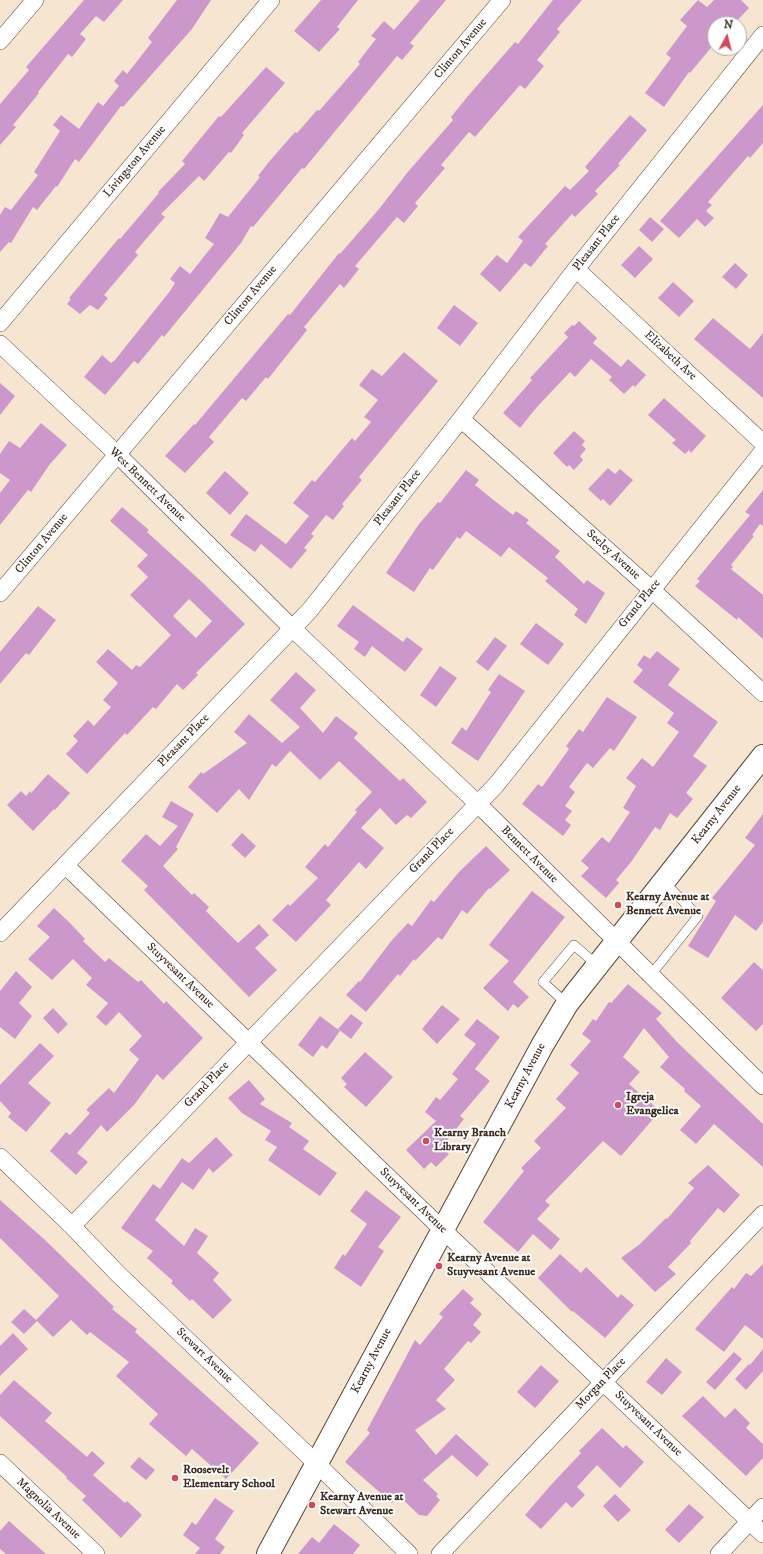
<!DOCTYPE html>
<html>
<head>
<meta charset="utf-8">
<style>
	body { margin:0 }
	#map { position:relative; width:763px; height:1554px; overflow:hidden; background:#f6e6d1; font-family:"IM FELL DW Pica",serif }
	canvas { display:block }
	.north { position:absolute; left:707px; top:16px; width:40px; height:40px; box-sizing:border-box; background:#fff; border:1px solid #b1aaa5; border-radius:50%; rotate:7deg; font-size:11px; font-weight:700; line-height:16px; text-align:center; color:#3b2a1e }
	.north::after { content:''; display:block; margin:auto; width:14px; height:18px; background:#d1495b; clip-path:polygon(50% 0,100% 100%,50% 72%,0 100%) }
</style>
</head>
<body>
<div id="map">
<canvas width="763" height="1554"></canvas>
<div class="north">N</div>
</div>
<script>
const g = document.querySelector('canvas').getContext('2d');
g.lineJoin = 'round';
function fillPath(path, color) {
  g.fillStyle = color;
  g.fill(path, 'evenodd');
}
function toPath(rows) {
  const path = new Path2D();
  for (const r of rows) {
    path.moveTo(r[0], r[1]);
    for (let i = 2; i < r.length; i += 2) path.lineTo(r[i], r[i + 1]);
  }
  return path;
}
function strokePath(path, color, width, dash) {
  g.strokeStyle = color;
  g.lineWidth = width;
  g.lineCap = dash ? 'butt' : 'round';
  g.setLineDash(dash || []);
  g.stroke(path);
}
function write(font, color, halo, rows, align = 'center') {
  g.font = font + ' "IM FELL DW Pica",serif';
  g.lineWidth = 4;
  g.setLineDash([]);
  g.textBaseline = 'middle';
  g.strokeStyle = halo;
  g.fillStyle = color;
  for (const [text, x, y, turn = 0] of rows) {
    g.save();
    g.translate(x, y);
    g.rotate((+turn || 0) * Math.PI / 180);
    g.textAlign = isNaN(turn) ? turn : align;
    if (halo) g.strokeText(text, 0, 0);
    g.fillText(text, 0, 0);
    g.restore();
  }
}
fillPath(toPath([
	[84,0,123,0,104,22,96,16,80,34,86,39,72,57,68,54,38,92,39,93,13,125,16,127,0,145,0,104,29,70,26,67],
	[177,0,211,0,192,29,123,107,121,106,79,162,75,159,57,187,56,186,37,210,33,207,11,243,9,242,0,252,0,215,5,207,11,210,38,175,34,172,60,131,53,125,61,115,79,129,98,102,103,106,119,86,114,81,123,70,127,74,152,42,148,38],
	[321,0,358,0,337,27,340,29,319,52,294,31],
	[420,0,446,0,410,43,414,46,402,60,397,56,304,169,302,168,253,227,251,226,241,243,164,337,162,335,138,364,134,361,105,395,84,377,102,355,111,363,115,360,170,291,175,283,170,279,180,266,190,274,214,244,205,238,220,213,228,217,260,177,258,176,268,163,295,132,297,133,317,110,319,111,360,64,358,62,376,39,371,36,384,21,394,30],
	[553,0,582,0,557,29,560,32,537,60,544,66,525,89,520,85,475,137,469,132,441,165,445,168,415,203,418,206,404,223,397,217,355,266,359,269,344,288,340,284,304,327,307,330,268,379,266,377,246,401,242,398,209,437,214,442,185,473,165,456,194,424,195,425,288,314,290,315,339,253,340,254,379,209,407,173,453,120,451,117,468,96,515,42,518,44],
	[698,0,707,7,714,0,741,0,749,8,734,24,715,24,715,43,690,73,689,72,664,107,645,93,671,58,666,54,687,26,680,20],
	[266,67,285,83,242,133,244,135,231,153,229,152,204,181,199,176,161,214,165,217,135,252,138,255,104,295,108,298,98,310,90,305,80,314,67,304,71,299,69,298,119,238,120,239,159,193,158,192,185,164,182,161,219,116,221,117],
	[763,105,763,143,750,158,748,156,708,202,712,205,706,211,714,218,705,227,697,219,679,238,660,221],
	[630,115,647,130,618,164,620,165,595,191,598,194,575,217,572,214,545,244,548,246,531,267,525,263,500,292,480,274,497,255,507,263,523,241,518,237,565,186,570,190,589,171,585,167],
	[650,217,664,229,652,242,639,230],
	[639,246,653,259,635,278,621,265],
	[735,263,748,275,736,289,722,277],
	[673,282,694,301,679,317,658,298],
	[454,305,478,323,460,346,437,328],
	[713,318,750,349,763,333,763,398,694,339],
	[579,321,597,338,593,343,621,367,628,359,646,375,635,387,633,385,624,394,609,380,612,377,591,359,575,377,570,372,537,407,520,428,503,413,532,380,530,378,568,337,564,333,572,325,574,326],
	[404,352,438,381,359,477,362,480,342,504,344,506,333,520,326,515,311,534,314,536,304,548,307,550,291,569,261,544,255,552,230,535,246,514,286,544,309,516,293,503,312,480,315,482,352,438,355,441,371,422,364,417,378,400,359,385,372,369,382,376],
	[0,383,15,396,0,415],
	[664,398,706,436,691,453,689,450,685,454,672,443,676,440,648,415],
	[41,423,67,445,50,464,31,492,28,490,0,525,0,493,10,480,0,473,0,454,9,441,20,448],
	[574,431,585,441,582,445,586,449,580,456,583,460,574,470,569,465,567,467,553,453],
	[608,468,615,474,620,469,633,480,610,506,603,499,601,501,588,489],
	[466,470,479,480,475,485,491,498,513,515,516,511,529,520,526,523,560,551,555,557,584,584,587,580,605,593,586,624,574,615,578,609,545,581,548,578,509,547,501,557,466,531,460,539,457,537,433,570,430,568,414,592,386,573,419,524,438,502,440,503],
	[225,471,249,493,230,515,206,493],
	[763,490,763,526,760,524,752,535,754,536,731,565,733,567,731,569,763,595,763,639,738,617,737,620,695,586,700,581,697,579,750,515,745,512],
	[122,507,149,530,147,532,203,583,245,624,196,673,198,675,183,690,177,684,156,709,153,707,127,735,125,733,87,774,66,754,78,741,73,736,88,720,94,726,111,707,103,700,118,683,96,662,108,649,132,670,136,665,140,667,171,635,130,595,148,577,137,566,148,555,110,521],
	[189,599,212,621,196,638,173,616],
	[353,605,403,642,407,637,423,649,405,672,372,646,365,657,354,649,359,642,337,626],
	[38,606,56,620,29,655,26,653,0,684,0,652],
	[536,623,564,644,548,665,520,644],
	[495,637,507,646,488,671,476,662],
	[657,651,680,669,668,685,718,722,693,756,707,766,686,793,693,799,677,818,670,813,660,830,655,827,631,862,616,880,619,883,606,898,581,876,589,868,581,861,602,837,609,843,630,812,623,808,636,786,626,778,642,758,653,767,679,732,667,723,674,713,633,682,643,670,637,665,644,655,650,659],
	[440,666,457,678,436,707,420,695],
	[296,672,316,690,300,708,323,733,336,716,358,733,354,738,400,781,403,778,427,802,411,818,407,815,396,825,380,808,361,828,384,848,366,869,359,862,326,900,331,905,296,942,272,920,288,904,290,906,318,878,305,867,325,844,328,847,357,812,355,810,372,792,339,761,320,780,290,751,276,767,272,764,249,800,239,789,217,813,188,787,201,772,203,774,247,743,234,732,249,714,282,743,300,727,270,700],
	[499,674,525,691,478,761,451,743,462,727,466,731,491,692,488,690],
	[607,697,637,717,614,751,610,748,593,768,587,763,569,787,575,792,565,806,572,811,565,820,571,825,563,836,522,804,538,784,542,787,569,749,566,746,579,729,583,732],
	[48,774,70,793,55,810,54,809,33,831,7,805,21,791,26,796,30,791,31,793],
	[171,801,194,814,176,847,178,849,163,866,192,895,194,893,209,907,206,911,238,943,259,924,269,935,255,948,277,970,249,997,144,890,148,886,121,861,146,834,160,846,178,826,162,817],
	[763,814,763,922,756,931,735,915,708,958,688,946,716,901,712,898,755,845,745,838],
	[242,833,256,846,245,858,231,845],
	[486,846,510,870,490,889,489,888,467,914,462,910,442,940,438,937,415,961,414,959,400,976,398,974,366,1012,346,995,359,981,360,982,392,940,408,923,412,926,431,900,434,902,459,872],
	[532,891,565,917,513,982,529,997,518,1008,513,1004,508,1011,483,988,509,961,489,945],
	[54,908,70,923,85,939,83,941,105,962,109,958,138,982,141,980,164,1004,166,1001,203,1038,163,1080,157,1074,134,1105,107,1132,101,1125,77,1153,88,1162,76,1175,50,1151,66,1132,70,1135,90,1113,86,1110,109,1088,114,1093,139,1059,129,1050,142,1036,119,1012,106,1026,96,1017,108,1003,86,985,92,978,73,959,52,980,28,959,50,937,37,926],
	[754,962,763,970,763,1024,756,1031,721,998],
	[16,971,32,987,19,1003,32,1016,15,1039,0,1027,0,991],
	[628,984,662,1013,656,1019,678,1043,763,1124,763,1167,714,1124,696,1144,680,1130,701,1106,684,1091,685,1089,660,1067,669,1057,644,1028,623,1057,640,1072,629,1084,660,1111,621,1156,603,1141,545,1201,550,1205,537,1219,560,1239,551,1250,533,1234,518,1252,483,1222,524,1171,521,1168,541,1148,534,1141,566,1108,556,1099,579,1073,570,1065,591,1041,582,1034,593,1019,596,1021,609,1002,611,1003],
	[442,1005,460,1019,437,1044,422,1029],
	[53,1008,68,1024,58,1034,43,1018],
	[351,1014,363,1023,351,1039,338,1029],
	[320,1016,340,1031,327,1049,322,1045,313,1057,298,1045],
	[477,1019,500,1037,475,1069,490,1081,460,1116,464,1119,442,1147,449,1154,436,1167,431,1162,424,1169,406,1150,436,1121,425,1112,436,1097,440,1100,458,1079,452,1074,476,1044,464,1035],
	[40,1043,54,1056,28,1083,51,1103,26,1132,8,1117,11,1113,0,1101,0,1085],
	[365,1052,393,1077,366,1107,344,1087,347,1084,341,1078],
	[249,1080,265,1099,260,1104,292,1123,289,1127,309,1141,303,1149,337,1173,320,1196,268,1160,277,1147,265,1140,271,1131,242,1113,228,1098],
	[216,1137,233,1155,213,1173,209,1168,193,1190,182,1182,155,1220,184,1246,195,1228,208,1236,197,1253,219,1273,213,1280,232,1300,213,1319,192,1299,190,1301,171,1283,173,1281,147,1258,153,1251,121,1228,153,1184,160,1189,182,1158,189,1163],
	[708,1165,740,1195,724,1213,718,1208,690,1241,691,1243,668,1267,676,1274,655,1292,621,1258,640,1244,666,1218,667,1219,694,1188,688,1183],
	[366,1190,401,1217,378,1247,384,1251,361,1287,334,1268,343,1254,345,1256,367,1224,350,1211],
	[0,1200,45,1240,114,1307,112,1309,137,1329,135,1332,259,1443,226,1479,192,1449,186,1456,149,1424,158,1414,116,1376,129,1362,90,1332,87,1335,71,1320,53,1337,37,1321,24,1334,11,1322,24,1309,36,1320,59,1296,0,1238],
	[560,1254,581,1273,586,1267,618,1298,621,1294,634,1305,605,1338,573,1311,572,1312,538,1278],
	[763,1264,763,1339,745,1325,724,1352,695,1329,732,1287,734,1289,746,1273,751,1276],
	[463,1289,474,1299,470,1303,482,1314,473,1325,481,1332,471,1343,468,1341,444,1369,455,1380,436,1400,446,1409,415,1430,436,1455,456,1434,489,1464,477,1477,452,1455,423,1480,438,1494,436,1496,440,1500,427,1516,419,1515,399,1496,392,1503,345,1462,370,1433,367,1430,415,1340,420,1345,443,1317,439,1314],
	[13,1333,28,1349,0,1376,0,1346],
	[763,1349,763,1371,746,1390,735,1379,749,1364,750,1365],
	[734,1352,742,1359,715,1390,706,1382],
	[666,1358,682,1372,662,1395,646,1382],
	[541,1365,559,1381,535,1408,517,1392],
	[14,1380,52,1413,45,1421,87,1457,92,1451,105,1463,93,1475,125,1503,127,1501,142,1515,121,1538,82,1500,86,1496,66,1478,67,1477,0,1416,0,1395],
	[703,1396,725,1418,735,1408,750,1423,746,1428,763,1444,763,1458,746,1476,682,1416],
	[602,1428,623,1448,626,1445,644,1462,620,1488,597,1465,577,1487,585,1495,572,1508,566,1502,541,1529,525,1515,550,1486,581,1453,579,1451],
	[139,1457,155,1470,146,1480,130,1467],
	[615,1494,631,1510,618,1522,603,1506],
	[215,1498,234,1511,215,1539,225,1547,220,1554,195,1554,200,1548,183,1535,192,1522,196,1525],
	[689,1504,704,1517,679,1543,665,1530],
	[9,1521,46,1554,6,1554,0,1549,0,1531],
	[334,1524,360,1545,353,1554,298,1554,312,1537,319,1543]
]), '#cc98cb');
const service = toPath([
	[650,976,698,916,664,882],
	[567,1004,543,982,574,945,598,966]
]);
const minor = toPath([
	[0,41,35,0],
	[576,269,763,443],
	[0,323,271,0],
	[0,344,117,454,292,628,478,804,763,1086],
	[461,419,652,590,763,693],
	[0,593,502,0],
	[65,865,443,1230,763,1534],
	[0,933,310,610,461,419,576,269,763,35],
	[0,1157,72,1226,118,1274,317,1464,409,1554],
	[72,1226,496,785,763,451],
	[0,1463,96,1554],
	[440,1554,763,1214],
	[719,1554,763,1507]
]);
const primary = toPath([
	[268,1554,543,1044,567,1004,763,756]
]);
strokePath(service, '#574639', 10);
strokePath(minor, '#574639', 18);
strokePath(primary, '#574639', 24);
strokePath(service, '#fff', 9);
strokePath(minor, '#fff', 17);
strokePath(primary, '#fff', 22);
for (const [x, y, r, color] of [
	[618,905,4,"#d1495b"],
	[618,1105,4,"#d1495b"],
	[426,1141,4,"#d1495b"],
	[439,1266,4,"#d1495b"],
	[175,1478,4,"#d1495b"],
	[312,1505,4,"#d1495b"]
]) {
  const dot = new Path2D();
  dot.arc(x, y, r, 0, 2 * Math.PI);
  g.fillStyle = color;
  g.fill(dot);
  strokePath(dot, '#fff', 1.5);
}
write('12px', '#3b2a1e', '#fff', [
	["Clinton Avenue",461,49,-50],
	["Livingston Avenue",135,162,-50],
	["Pleasant Place",597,243,-52],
	["Clinton Avenue",251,296,-50],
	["Elizabeth Ave",670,356,43],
	["West Bennett Avenue",147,485,44],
	["Pleasant Place",398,498,-52],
	["Clinton Avenue",42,544,-50],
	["Seeley Avenue",613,555,42],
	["Grand Place",640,604,-51],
	["Pleasant Place",184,741,-46],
	["Kearny Avenue",717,815,-52],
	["Grand Place",432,851,-46],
	["Bennett Avenue",529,855,45],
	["Stuyvesant Avenue",180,976,44],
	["Kearny Avenue",526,1076,-62],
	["Grand Place",207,1085,-46],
	["Stuyvesant Avenue",413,1201,44],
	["Stewart Avenue",204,1356,44],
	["Kearny Avenue",372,1361,-62],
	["Morgan Place",601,1384,-46],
	["Stuyvesant Avenue",648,1424,44],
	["Magnolia Avenue",48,1509,43]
]);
write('bold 12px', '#3b2a1e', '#fff', [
	["Kearny Avenue at",626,898],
	["Bennett Avenue",626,912],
	["Igreja",626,1098],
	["Evangelica",626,1112],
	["Kearny Branch",434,1134],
	["Library",434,1148],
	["Kearny Avenue at",447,1259],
	["Stuyvesant Avenue",447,1273],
	["Roosevelt",183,1471],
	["Elementary School",183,1485],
	["Kearny Avenue at",320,1498],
	["Stewart Avenue",320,1512]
], 'left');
</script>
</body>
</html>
